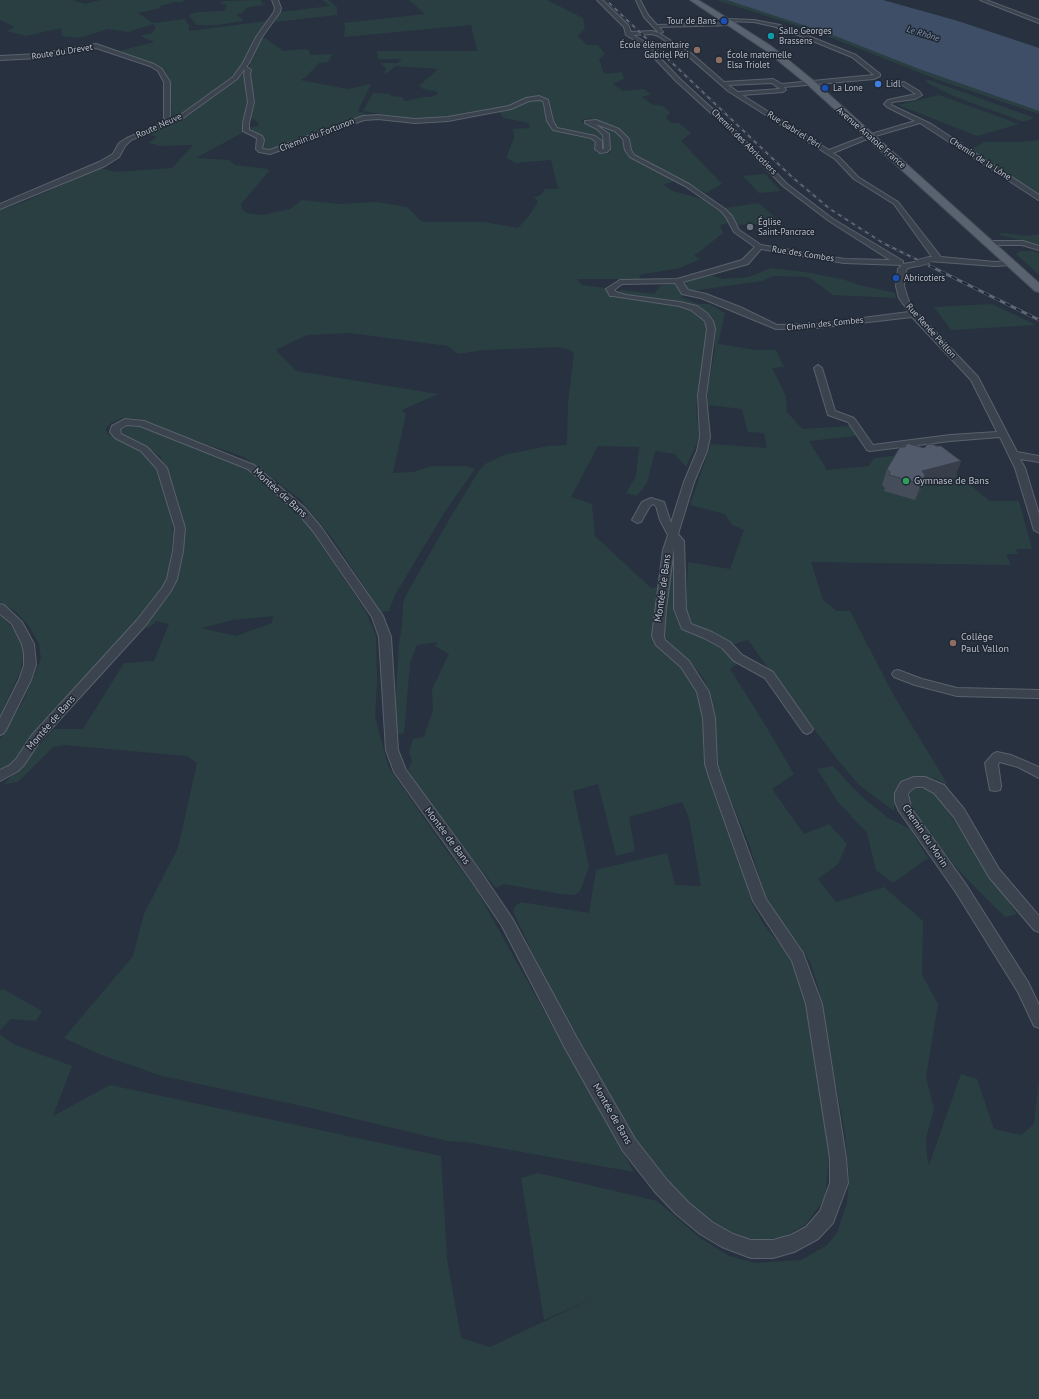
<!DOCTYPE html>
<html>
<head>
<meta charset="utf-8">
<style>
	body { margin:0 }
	canvas { display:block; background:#27313f }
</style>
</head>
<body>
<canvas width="1039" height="1399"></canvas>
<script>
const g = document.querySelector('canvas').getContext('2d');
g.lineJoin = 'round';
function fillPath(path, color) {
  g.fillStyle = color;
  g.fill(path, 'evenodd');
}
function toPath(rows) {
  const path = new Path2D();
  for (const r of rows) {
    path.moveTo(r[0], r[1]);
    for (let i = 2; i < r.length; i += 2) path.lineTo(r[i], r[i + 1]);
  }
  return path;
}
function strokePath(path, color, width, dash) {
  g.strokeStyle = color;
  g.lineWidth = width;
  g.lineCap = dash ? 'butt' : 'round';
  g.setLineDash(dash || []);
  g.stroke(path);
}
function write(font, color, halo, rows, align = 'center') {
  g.font = font + ' "PT Sans",sans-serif';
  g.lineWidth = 3;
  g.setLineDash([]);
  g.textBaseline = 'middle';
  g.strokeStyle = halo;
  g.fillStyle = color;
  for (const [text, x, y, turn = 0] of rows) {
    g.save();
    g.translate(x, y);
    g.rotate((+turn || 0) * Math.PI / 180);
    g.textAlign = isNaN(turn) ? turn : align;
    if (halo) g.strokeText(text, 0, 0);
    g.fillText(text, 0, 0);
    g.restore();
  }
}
fillPath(toPath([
	[0,0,73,0,85,4,100,0,185,0,182,2,174,2,160,6,161,8,138,13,153,23,185,19,189,25,189,31,267,21,253,39,242,66,235,74,181,114,172,116,170,82,165,70,156,65,119,51,154,42,140,36,152,33,156,27,153,24,129,32,108,29,79,38,62,36,61,28,26,36,7,31,15,27,0,20],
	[261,0,264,5,249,7,245,9,243,13,236,14,242,19,243,21,218,25,197,25,189,16,190,14,198,12,224,11,227,5,219,4,225,1],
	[322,0,328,0,337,7,337,15,274,22,281,12,330,6],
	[409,0,547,0,583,18,585,28,578,36,587,45,598,45,605,54,599,59,604,74,622,72,624,79,613,84,623,91,644,89,651,94,642,97,653,105,663,106,670,113,666,118,671,123,679,123,691,133,681,141,722,184,706,193,637,156,633,153,627,137,620,130,608,124,590,118,582,120,582,122,597,129,603,134,605,138,601,139,586,134,559,129,554,124,551,117,548,100,542,97,528,97,507,107,459,117,414,119,363,111,373,93,389,94,392,96,402,97,405,101,424,97,430,97,439,94,435,91,423,89,419,86,438,69,396,66,384,75,386,68,380,63,397,63,402,59,378,59,377,51,477,51,471,25,344,37,345,27,343,23,425,14],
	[716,0,727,0,737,3,830,34,919,69,1039,111,1039,114,941,81,814,31],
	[262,38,265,38,283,51,305,49,309,50,311,55,331,54,332,55,328,62,319,63,306,77,300,80,348,89,371,84,358,111,370,115,354,119,271,150,264,149,263,148,264,138,248,132,247,128,258,126,259,125,256,121,250,118,255,98,250,73,252,70,249,67],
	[242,75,244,75,248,98,242,133,196,158,229,160,235,165,267,169,269,171,241,204,242,209,247,213,261,215,272,213,290,209,302,200,339,204,377,202,407,207,422,222,484,222,518,228,528,217,538,202,534,197,541,195,545,189,558,189,551,160,516,163,506,158,514,138,513,129,527,128,530,127,528,123,524,122,504,118,498,111,534,99,542,101,549,126,551,129,560,132,580,135,592,138,596,142,596,153,604,154,610,153,609,135,603,127,592,124,594,123,610,128,620,136,626,152,631,156,677,180,663,185,673,191,701,199,724,214,728,223,720,225,723,233,694,256,701,259,680,268,639,275,641,279,577,279,582,285,605,288,609,293,626,299,684,307,702,317,707,325,705,355,696,405,699,438,686,467,675,454,655,451,647,483,637,496,626,493,636,476,639,447,598,446,571,497,592,504,595,536,651,588,657,587,652,632,653,640,660,649,677,660,690,677,698,693,704,711,703,752,707,772,733,837,752,903,764,925,782,947,799,975,810,999,829,1159,825,1198,805,1225,783,1237,762,1240,741,1237,721,1228,704,1216,689,1202,654,1164,632,1133,540,969,513,911,515,906,521,902,589,913,596,870,667,853,675,885,701,886,689,818,682,802,629,817,635,851,616,856,598,784,573,791,589,867,580,891,574,895,561,894,504,884,496,888,473,860,414,781,408,769,412,761,409,753,413,739,424,737,433,710,432,689,449,654,435,646,438,642,417,645,410,663,404,733,396,735,396,691,399,643,402,626,403,603,406,595,453,513,478,472,485,464,504,455,548,446,567,445,568,404,574,353,570,350,558,347,484,350,458,354,448,346,350,333,307,335,276,350,296,371,438,394,402,410,406,414,393,473,413,472,432,466,466,466,475,469,446,510,395,595,389,611,381,612,333,539,300,499,244,457,185,437,143,420,132,418,122,418,111,423,106,428,106,431,109,435,140,449,160,474,172,520,173,533,171,555,168,572,162,589,141,615,32,736,11,763,0,769,0,739,23,701,41,659,39,644,29,626,15,611,0,602,0,210,24,202,100,168,116,172,172,168,193,145,160,146,149,143,157,137,147,134,188,116],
	[929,80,1032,117,1034,118,1024,122,953,96,924,81],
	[939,95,1019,124,977,136,898,105],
	[1039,140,1039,194,971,150,984,142,1022,142],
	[764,174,765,174,781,191,759,193,743,176],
	[759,203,783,225,771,225,771,229,764,229,763,226,759,226,757,224,735,225,731,213,725,208],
	[1005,233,1027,236,1039,234,1039,245,997,234],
	[1020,251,1034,251,1039,253,1039,275,1016,254],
	[771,268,811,273,845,280,859,285,895,293,896,298,833,295,809,277,774,276,762,281,691,291,686,288,687,282,711,275,722,279,749,277],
	[661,285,675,285,683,293,681,297,699,304,709,304,725,313,718,344,756,350,776,350,784,367,772,368,786,396,787,412,802,429,850,426,856,436,809,441,827,470,869,466,874,458,929,452,990,501,1019,501,1032,549,1016,549,1018,554,1006,554,1011,565,811,562,823,600,837,611,850,611,894,696,948,785,936,779,920,776,903,781,896,789,894,811,858,784,841,764,775,678,748,640,731,645,695,626,688,620,686,612,688,562,730,569,744,530,732,525,725,514,690,505,711,444,767,448,764,433,748,432,742,409,708,405,708,388,715,348,714,320,710,315,704,310,696,306,622,295,618,292,622,290,654,294],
	[992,304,1036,325,951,330,934,307],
	[130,425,149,429,251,471,292,508,312,531,366,612,376,636,377,680,375,717,389,768,447,851,477,891,634,1172,466,1142,447,1141,302,1106,162,1076,99,1054,64,1038,133,956,144,914,178,848,197,763,187,756,64,745,53,747,18,782,4,784,54,729,83,729,124,663,154,661,169,624,157,621,148,628,144,626,174,589,185,531,183,517,173,484,160,456,123,434,120,430],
	[273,616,272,623,236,636,201,628,233,620],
	[676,558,677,619,684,629,714,643,734,659,736,665,730,669,764,723,794,774,772,789,804,834,829,824,847,844,838,864,818,879,836,902,884,887,923,921,922,975,938,1004,926,1077,934,1109,926,1138,927,1157,929,1165,961,1074,977,1079,994,1129,1021,1135,1034,1124,1039,1079,1039,1399,0,1399,0,1034,13,1044,72,1066,53,1116,110,1085,441,1156,447,1259,461,1338,490,1347,598,1296,544,1320,521,1178,538,1173,657,1201,700,1238,729,1256,756,1263,801,1260,826,1246,837,1233,847,1203,849,1178,845,1135,819,990,810,962,800,946,770,909,767,901,749,844,721,776,716,755,712,698,703,677,693,665,678,653,665,637,663,631,671,559],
	[0,615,14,629,23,644,24,652,20,672,0,715],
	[833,766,861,796,888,818,910,829,928,858,893,883,876,870,867,833,838,802,817,769],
	[919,788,931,790,941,797,946,809,1017,914,1005,917,962,874,928,833,908,800,912,790],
	[3,989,42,1011,36,1021,11,1019,0,1030,0,991]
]), '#2a3f41');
fillPath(toPath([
	[727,0,883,0,958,21,1039,48,1039,111,919,69,830,34]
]), '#3e4e66');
const minor = toPath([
	[597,0,602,0,628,25,631,32,652,31,659,33,644,17,636,0,640,0,648,15,657,25,735,23,733,25,659,27,663,32,659,33,692,54,724,82,773,79,782,84,874,75,852,57,798,35,787,33,776,27,754,22,725,21,727,19,754,20,780,25,790,31,801,33,856,55,880,74,880,76,874,79,784,87,786,90,783,92,742,95,829,150,868,135,915,121,887,107,884,104,888,100,916,94,899,83,904,82,919,91,922,95,915,99,892,102,891,105,931,124,1039,195,1039,200,1037,199,920,123,872,137,833,153,839,157,858,177,898,202,941,257,995,262,1010,261,1014,263,1010,265,995,266,929,261,929,257,932,257,894,204,854,179,835,159,728,91,688,56,658,36,652,34,633,35,645,42,680,79,728,123,787,184,833,219,903,261,903,264,921,261,921,265,908,268,906,270,904,286,910,305,978,377,1017,452,1039,456,1039,462,1020,459,1025,468,1039,514,1039,533,1034,530,1015,468,1000,437,950,441,870,451,867,450,848,422,828,415,814,368,818,365,822,368,835,411,854,418,873,445,950,435,997,432,971,380,912,317,816,328,776,329,701,298,682,294,675,283,622,284,614,290,616,292,626,295,680,302,697,306,707,313,713,321,715,329,706,396,710,437,707,451,694,482,678,534,684,541,686,609,691,624,712,632,730,642,742,655,773,672,813,729,811,732,807,734,803,732,765,678,734,661,722,648,704,638,682,629,674,609,674,548,666,609,664,636,665,640,689,661,709,692,715,718,717,764,721,777,766,899,803,953,822,1004,846,1158,848,1183,833,1223,818,1239,794,1252,773,1258,751,1258,722,1247,700,1234,676,1214,655,1192,623,1151,565,1048,502,926,473,883,394,772,386,750,379,637,372,617,313,531,296,511,248,469,140,426,127,425,120,429,121,434,147,447,167,468,185,528,183,551,177,579,171,591,145,626,40,741,24,765,18,771,0,781,0,770,10,765,16,759,32,735,137,620,162,588,167,579,173,551,175,528,157,469,141,451,115,438,110,432,112,426,125,419,144,421,254,465,304,507,321,527,383,616,391,637,398,750,406,770,483,875,512,918,577,1038,635,1139,667,1180,688,1202,712,1222,733,1234,751,1240,773,1240,791,1235,806,1227,820,1211,830,1183,830,1158,806,1004,792,961,753,901,709,777,705,764,703,718,697,692,681,667,656,645,652,636,663,550,668,535,660,520,656,506,653,504,650,506,641,522,637,523,632,520,642,502,651,498,664,502,671,523,684,482,697,451,700,437,698,396,707,329,705,321,691,310,679,306,613,296,610,296,606,289,620,280,677,279,708,270,742,260,755,247,734,232,726,217,721,211,685,186,630,157,625,150,623,139,615,131,595,124,609,134,610,149,607,152,600,153,595,149,596,142,591,138,553,130,547,121,544,104,543,101,539,100,529,101,511,109,448,121,415,123,378,119,364,120,270,154,259,152,256,149,257,138,243,131,243,123,248,102,244,74,245,70,241,67,244,65,251,70,250,74,254,102,249,123,249,130,262,136,264,140,262,149,270,150,363,116,378,115,415,119,448,117,509,106,526,98,539,96,548,100,553,121,557,128,595,136,602,141,602,149,604,149,603,135,597,129,585,123,585,121,596,120,619,129,629,139,631,150,634,155,689,184,725,209,732,216,739,230,761,245,844,259,890,260,829,221,783,186,724,125,676,81,641,44,626,35,624,27,597,0],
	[772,83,780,89,738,92,728,85,772,83],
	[761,249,844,263,902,265,898,269,896,286,899,298,909,312,816,324,777,325,740,307,706,294,688,290,683,282,748,264,761,249],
	[980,0,986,0,1039,20,1039,23,980,0],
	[96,44,154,64,162,69,170,82,170,117,174,120,174,122,170,122,164,118,164,82,158,71,150,66,96,48,39,58,0,60,0,56,39,54,96,44],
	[986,241,1023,241,1039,246,1039,250,1022,245,986,245,986,241],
	[0,604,4,605,22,622,34,644,36,665,31,680,6,730,4,733,0,735,0,718,19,680,24,665,24,654,22,644,12,624,0,614,0,604],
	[898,670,922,679,957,688,1039,690,1039,698,957,696,915,685,894,677,892,674,894,671,898,670],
	[997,752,1011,755,1039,767,1039,778,1018,767,1000,762,998,764,1001,786,1000,790,995,791,990,790,985,763,993,754,997,752],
	[914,777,925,777,944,785,964,809,999,869,1039,916,1039,932,1034,930,989,877,954,817,934,793,923,787,916,787,911,790,908,794,911,808,965,883,1028,982,1039,1005,1039,1028,1034,1026,1018,992,955,891,899,811,895,802,895,793,901,782,914,777]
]);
const tertiary = toPath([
	[272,0,278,0,281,8,280,12,262,37,249,63,237,79,183,118,131,140,125,146,119,157,105,166,0,209,0,204,99,162,113,154,119,143,127,138,179,116,233,77,243,63,256,37,274,12,275,8,272,0]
]);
const primary = toPath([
	[690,0,698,0,713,9,771,46,814,81,1039,283,1039,292,1035,291,808,85,765,50,690,0]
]);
strokePath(minor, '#59616c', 2);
strokePath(tertiary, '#59616c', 2);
strokePath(primary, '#454c58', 2);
fillPath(minor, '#3b434f');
fillPath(tertiary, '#3b434f');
fillPath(primary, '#59626f');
const railFar1 = toPath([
	[606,0,792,177,830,209,883,243,932,267]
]);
const rail = toPath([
	[930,266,1039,320]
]);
strokePath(railFar1, '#5d6776', 2);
strokePath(rail, '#5d6776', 3);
strokePath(railFar1, '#202834', 1.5, [4]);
strokePath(rail, '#202834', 2, [6]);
const minorBridge = toPath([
	[918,263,929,260]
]);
strokePath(minorBridge, '#59616c', 8, []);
strokePath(minorBridge, '#3b434f', 6);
fillPath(toPath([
	[924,448,961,461,955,477,922,486,920,491,915,500,884,491,885,488,882,485,887,469]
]), '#454d5b');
fillPath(toPath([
	[961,461,955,477,922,486,920,491,915,500,921,484,922,471]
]), '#383f4a');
const building = toPath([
	[907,443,924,448,928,444,933,444,936,446,941,446,961,461,922,471,925,475,921,484,889,475,890,472,887,469,900,447,905,447,907,443]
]);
fillPath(building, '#505a6a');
strokePath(building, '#383f4a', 1);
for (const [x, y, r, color] of [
	[724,21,4,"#1a4fb4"],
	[771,36,4,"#0f9aa8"],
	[697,50,4,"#8d6e63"],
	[719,60,4,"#8d6e63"],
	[878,84,4,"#3f7fe0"],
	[825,88,4,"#1a4fb4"],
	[750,227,4,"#6b7280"],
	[896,278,4,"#1a4fb4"],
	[906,481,4,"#2e9e5b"],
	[953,643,4,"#8d6e63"]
]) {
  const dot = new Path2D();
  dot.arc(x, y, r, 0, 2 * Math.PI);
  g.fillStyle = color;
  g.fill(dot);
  strokePath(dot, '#202834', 1.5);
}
write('9px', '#b8bec9', '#202834', [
	["Tour de Bans",716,21,"right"],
	["Salle Georges",779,31],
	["Brassens",779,41],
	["École élémentaire",689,45,"right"],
	["Gabriel Péri",689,55,"right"],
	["École maternelle",727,55],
	["Elsa Triolet",727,65],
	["Lidl",886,84],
	["La Lone",833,88],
	["Église",758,222],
	["Saint-Pancrace",758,232],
	["Abricotiers",904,278]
], 'left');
write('italic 9px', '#8194af', '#202834', [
	["Le Rhône",923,34,17]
]);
write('9px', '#b8bec9', '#202834', [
	["Route du Drevet",62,52,-9],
	["Route Neuve",159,126,-24],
	["Rue Gabriel Péri",794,130,32],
	["Chemin du Fortunon",317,135,-21],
	["Avenue Anatole France",871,138,41],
	["Chemin des Abricotiers",744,142,45],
	["Chemin de la Lône",980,159,33],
	["Rue des Combes",803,254,9],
	["Chemin des Combes",825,324,-6],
	["Rue Renée Peillon",931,331,48]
]);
write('10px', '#b8bec9', '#202834', [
	["Gymnase de Bans",914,481],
	["Collège",961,637],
	["Paul Vallon",961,649]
], 'left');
write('10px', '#b8bec9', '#202834', [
	["Montée de Bans",280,493,42],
	["Montée de Bans",663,588,-82],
	["Montée de Bans",51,723,-49],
	["Montée de Bans",447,836,53],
	["Chemin du Morin",925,836,56],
	["Montée de Bans",612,1114,60]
]);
</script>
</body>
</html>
